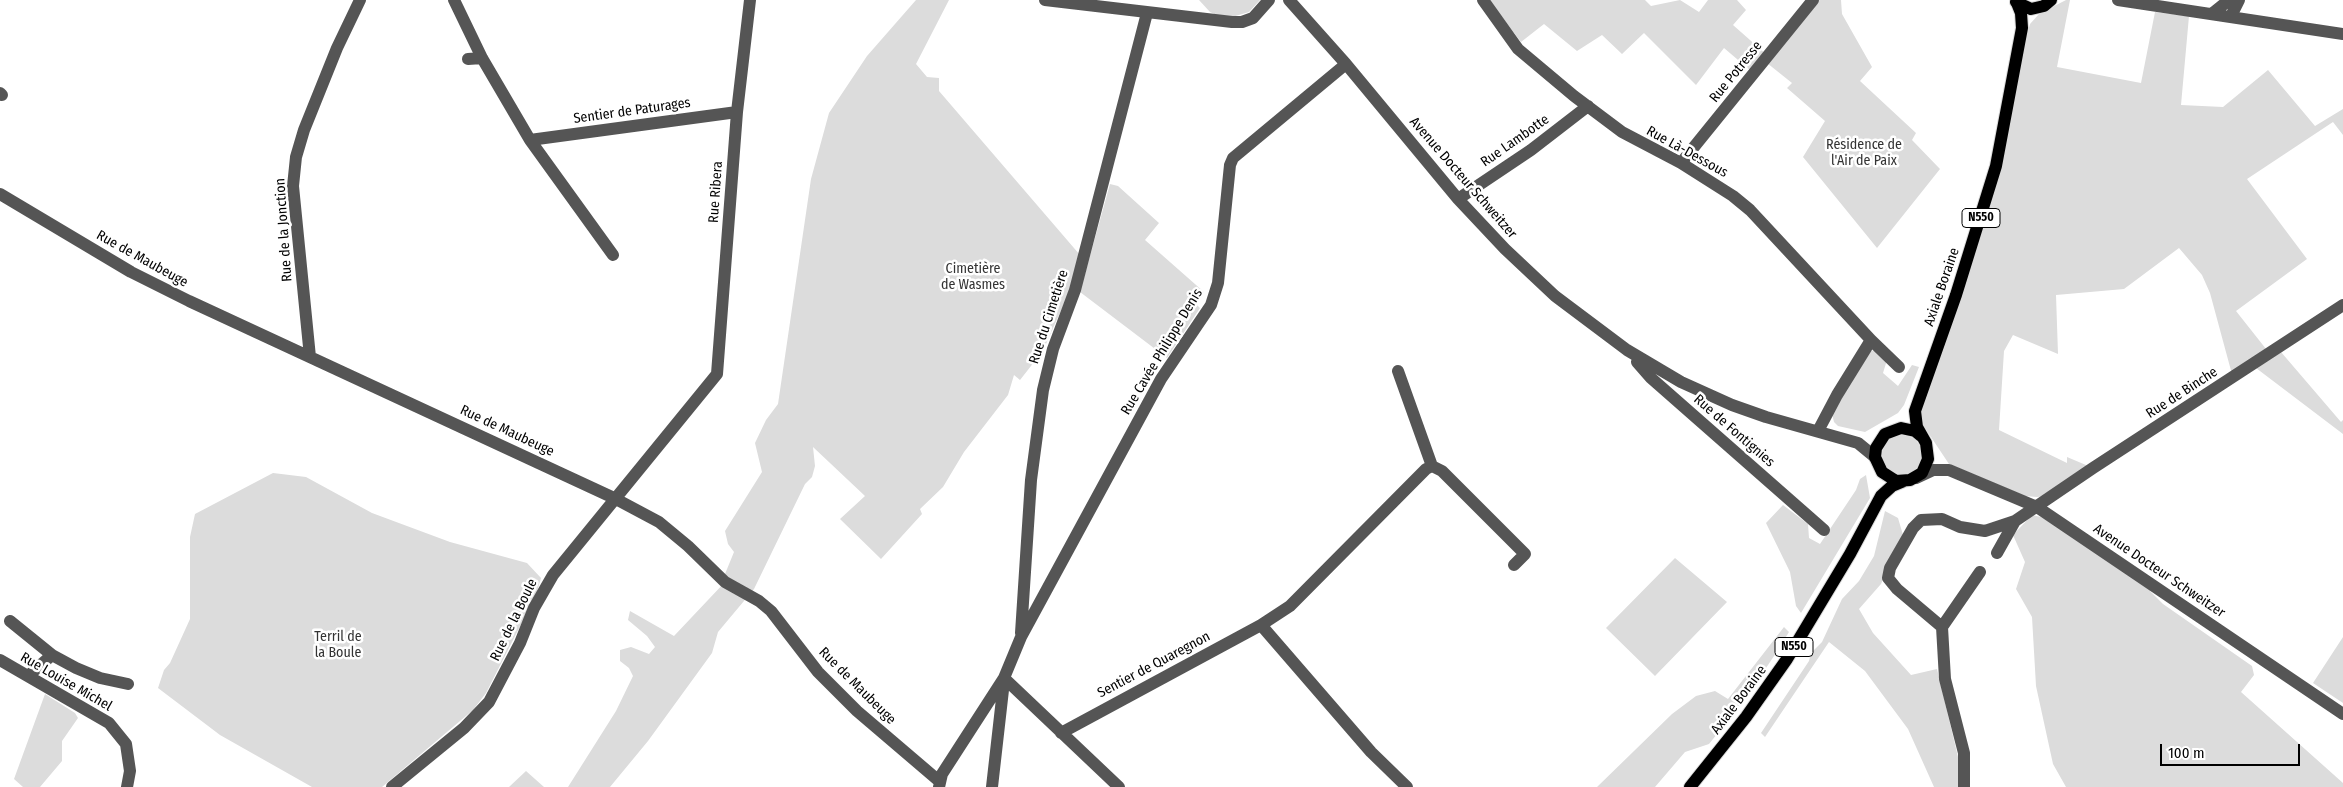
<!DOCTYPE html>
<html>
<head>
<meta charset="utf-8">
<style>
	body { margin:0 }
	#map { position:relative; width:2343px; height:787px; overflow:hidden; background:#fff; font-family:"Fira Sans Condensed",sans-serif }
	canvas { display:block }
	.scale { position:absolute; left:2160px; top:744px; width:140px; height:22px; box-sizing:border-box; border:2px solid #000; border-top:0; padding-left:6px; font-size:15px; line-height:18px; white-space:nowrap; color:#000; -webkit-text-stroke:4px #fff; paint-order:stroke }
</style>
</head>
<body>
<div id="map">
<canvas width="2343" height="787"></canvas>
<div class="scale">100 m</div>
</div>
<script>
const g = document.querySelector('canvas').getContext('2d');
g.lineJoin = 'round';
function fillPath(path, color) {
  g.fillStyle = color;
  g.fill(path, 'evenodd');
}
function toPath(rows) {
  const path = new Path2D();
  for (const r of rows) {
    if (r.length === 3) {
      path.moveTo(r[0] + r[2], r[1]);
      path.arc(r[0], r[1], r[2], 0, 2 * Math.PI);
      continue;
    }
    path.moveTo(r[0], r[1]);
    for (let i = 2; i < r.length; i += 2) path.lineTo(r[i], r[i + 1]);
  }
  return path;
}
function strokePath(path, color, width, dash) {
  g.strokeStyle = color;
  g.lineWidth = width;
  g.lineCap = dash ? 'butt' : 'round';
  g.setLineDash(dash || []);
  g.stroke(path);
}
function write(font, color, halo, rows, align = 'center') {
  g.font = font + ' "Fira Sans Condensed",sans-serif';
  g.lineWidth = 5;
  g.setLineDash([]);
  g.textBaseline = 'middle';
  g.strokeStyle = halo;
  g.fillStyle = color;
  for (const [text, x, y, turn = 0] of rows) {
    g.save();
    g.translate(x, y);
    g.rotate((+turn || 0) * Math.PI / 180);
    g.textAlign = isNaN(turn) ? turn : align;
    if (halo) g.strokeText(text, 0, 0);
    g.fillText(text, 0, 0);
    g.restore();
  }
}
fillPath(toPath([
	[916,0,949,0,916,64,927,77,939,78,939,91,1080,255,1071,288,1046,344,1031,366,1020,380,1014,375,1008,395,964,452,943,487,920,509,922,514,881,559,840,519,865,496,813,447,815,466,812,477,805,484,754,589,718,632,712,653,648,741,610,787,568,787,616,711,633,676,629,668,620,661,620,650,631,647,649,654,655,647,647,636,628,620,630,611,674,636,725,582,725,574,734,552,728,544,725,531,762,472,755,443,766,420,778,404,811,179,829,113,867,56],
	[1199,0,1260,0,1249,12,1232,17,1219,16,1210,12],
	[1489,0,1645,0,1651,6,1680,0,1699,12,1708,0,1737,0,1746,10,1733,25,1767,55,1751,71,1724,48,1696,85,1644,33,1622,54,1602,35,1577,51,1544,24,1521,42],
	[1817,0,1841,0,1842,14,1872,67,1860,81,1916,133,1912,140,1940,169,1877,248,1803,157,1825,121,1787,88,1792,83,1767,63],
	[2066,0,2070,0,2057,67,2141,83,2155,12,2189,16,2181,105,2223,107,2268,70,2315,126,2343,109,2343,135,2333,122,2247,179,2307,259,2236,311,2270,354,2233,378,2210,293,2202,275,2179,248,2124,289,2056,295,2058,354,2013,335,2004,351,1999,430,2067,463,2067,457,2093,468,2045,496,2037,497,2025,496,1949,464,1921,422,1921,415,1922,406,2030,24,2039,14],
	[1110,184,1118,186,1159,223,1145,240,1204,292,1197,305,1200,308,1167,358,1080,292],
	[1876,350,1887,360,1883,373,1898,386,1912,365,1919,367,1904,405,1898,413,1865,432,1838,426,1834,422,1832,414,1870,351],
	[2281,352,2341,422,2343,420,2343,434,2256,368],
	[1902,455,20],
	[273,473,306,477,372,513,450,542,527,563,541,578,536,595,486,693,473,710,382,787,312,787,220,735,158,688,164,670,170,663,190,619,190,537,195,514],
	[1866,475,1870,498,1801,613,1796,606,1790,572,1766,523,1783,505,1808,524,1809,538,1820,544,1856,490,1860,479],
	[1885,511,1898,518,1903,535,1881,584,1859,609,1873,633,1911,675,1937,669,1958,757,1959,787,1934,787,1908,729,1865,671,1829,642,1765,737,1761,733,1809,661,1811,653,1822,642,1842,599,1859,581,1874,556],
	[2032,515,2041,517,2154,584,2150,591,2163,604,2252,666,2254,675,2241,692,2343,783,2343,787,2066,787,2053,764,2036,686,2032,617,2016,589,2025,562,2013,535],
	[1675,558,1727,602,1655,676,1606,628],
	[1784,627,1789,632,1776,653,1746,698,1709,744,1685,752,1655,787,1597,787,1672,714,1696,696,1715,691,1728,699],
	[2343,637,2343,703,2313,683],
	[45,694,75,713,78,718,62,741,62,761,40,787,23,787,14,779],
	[526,771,544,787,509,787]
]), '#dcdcdc');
const major = toPath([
	[2016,2,2031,9,2044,6,2051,0],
	[1921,436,1915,431,1901,428,1885,434,1876,448,1875,457,1882,472,1896,481,1910,480,1922,473,1928,459,1926,443,1917,427,1915,411,1956,295,1996,166,2022,28,2021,13,2017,3],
	[1690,787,1746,717,1787,659,1850,554,1881,496,1892,486,1904,481]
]);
strokePath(major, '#dbdbdb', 14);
strokePath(toPath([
	[454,0,482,58,530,140,613,255],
	[1045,0,1232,22,1242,22,1253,18,1269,0],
	[1289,0,1346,64,1458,199,1505,249,1555,296,1627,350,1681,382,1732,405,1766,417,1858,443,1875,457],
	[1483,0,1518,49,1574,96,1622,132,1681,163,1733,196,1750,210,1871,340,1837,395,1818,431],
	[2118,0,2343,34],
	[2213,13,2229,0],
	[2231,16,2239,0],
	[468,59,482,58],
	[0,93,2,95],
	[530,140,737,112],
	[1681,163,1813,0],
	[0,194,131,272,189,301,614,498,659,522,688,546,725,582,759,601,771,611,818,672,857,711,939,781],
	[1458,199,1531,150,1588,106],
	[1871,340,1899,367],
	[310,357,293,186,296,157,304,130,337,48,360,0],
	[1637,362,1651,378,1824,530],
	[1398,371,1432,466],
	[1916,478,1933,470,1949,470,2037,507,2343,714],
	[1997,553,2015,521],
	[10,621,52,655,76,668,100,678,128,684],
	[1261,625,1290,606,1426,469,1432,466,1442,471,1525,554,1514,565],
	[1942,627,1897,589,1888,578,1890,568,1913,528,1921,520,1942,519,1960,527,1985,531,2015,521,2093,468,2343,305],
	[1021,633,1031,480,1043,390,1053,349,1075,290,1147,13],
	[0,660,109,723,126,744,130,771,127,787],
	[28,676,52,655],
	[1004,678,1119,787],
	[1061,733,1261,625,1371,752,1407,787],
	[392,787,464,728,489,702,520,643,534,608,553,575,717,374,737,112,750,0],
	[939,787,942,774,1004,678,1021,637,1161,379,1211,305,1218,283,1230,165,1233,158,1346,64],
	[992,787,1004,681],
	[1964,787,1964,753,1945,679,1942,627,1980,572]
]), '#555', 12);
strokePath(major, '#000', 12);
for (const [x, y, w] of [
	[1981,218,38],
	[1794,647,38]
]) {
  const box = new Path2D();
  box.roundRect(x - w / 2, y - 9.5, w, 19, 4);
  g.fillStyle = '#fff';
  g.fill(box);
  strokePath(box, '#000', 1);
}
write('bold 12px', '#000', null, [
	["N550",1981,218],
	["N550",1794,647]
]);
write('14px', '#000', '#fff', [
	["Rue Potresse",1736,72,-51],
	["Sentier de Paturages",632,111,-8],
	["Rue Lambotte",1515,141,-35],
	["Rue Là-Dessous",1687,152,29],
	["Avenue Docteur Schweitzer",1463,178,49],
	["Rue Ribera",716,192,-86],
	["Rue de la Jonction",284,230,-94],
	["Rue de Maubeuge",142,259,29],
	["Axiale Boraine",1942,287,-71],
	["Rue du Cimetière",1049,317,-72],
	["Rue Cavée Philippe Denis",1162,352,-59],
	["Rue de Binche",2182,393,-33],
	["Rue de Maubeuge",507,431,25],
	["Rue de Fontignies",1734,431,41],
	["Avenue Docteur Schweitzer",2159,571,34],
	["Rue de la Boule",514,620,-64],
	["Sentier de Quaregnon",1154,665,-28],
	["Rue Louise Michel",66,682,30],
	["Rue de Maubeuge",857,686,45],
	["Axiale Boraine",1739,700,-53]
]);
write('14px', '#333', '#fff', [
	["Résidence de",1864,145],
	["l'Air de Paix",1864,161],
	["Cimetière",973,269],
	["de Wasmes",973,285],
	["Terril de",338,637],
	["la Boule",338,653]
]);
</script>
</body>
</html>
